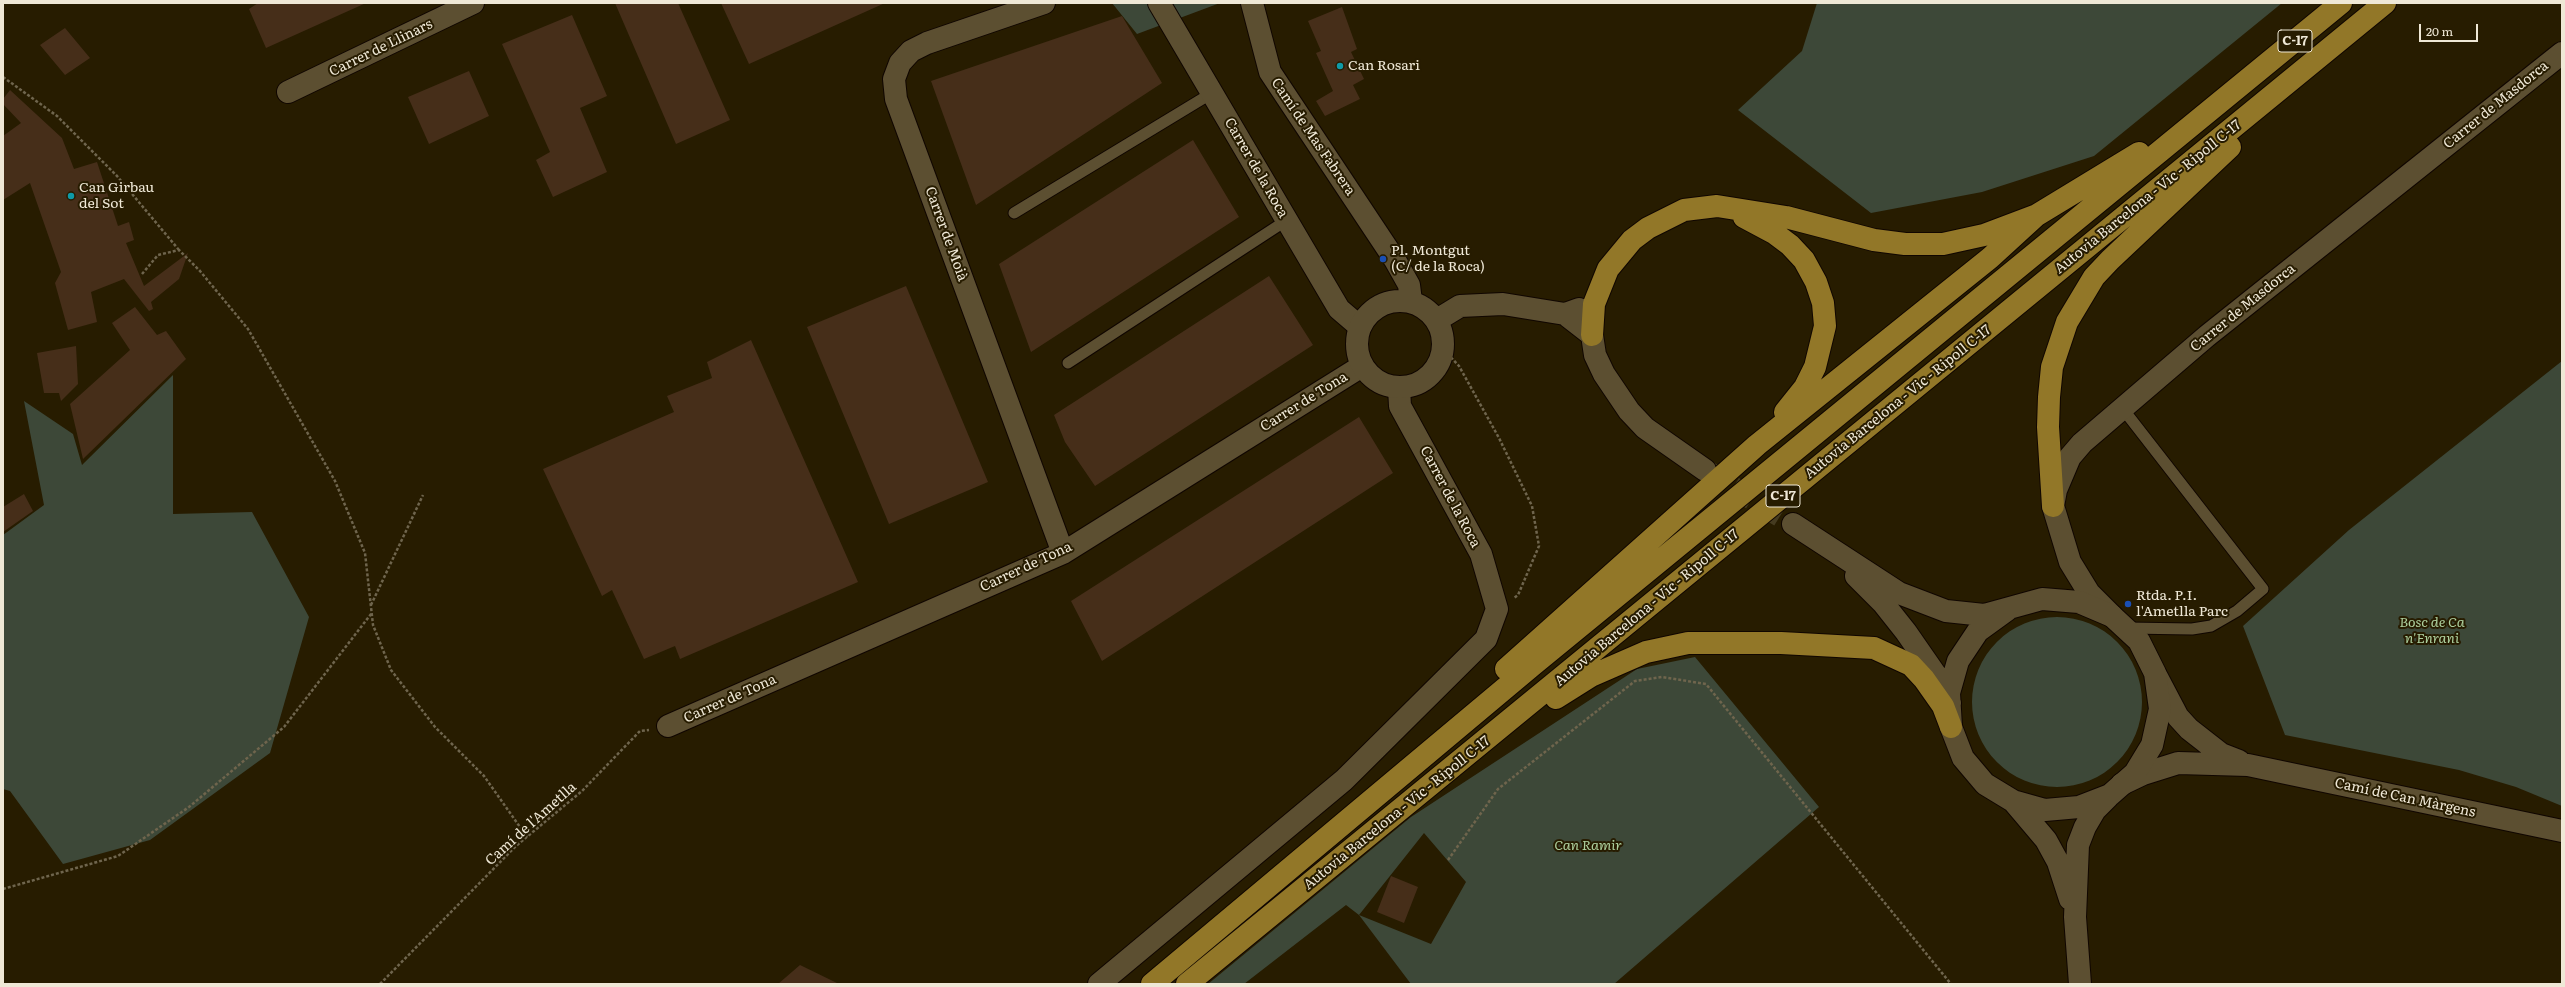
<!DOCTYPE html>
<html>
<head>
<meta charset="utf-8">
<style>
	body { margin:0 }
	#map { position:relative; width:2565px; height:987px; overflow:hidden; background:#271c00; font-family:Literata,serif }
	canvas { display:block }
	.frame { position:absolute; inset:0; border:4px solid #efe8d6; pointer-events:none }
	.scale { position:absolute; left:2419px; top:24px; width:59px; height:18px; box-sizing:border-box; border:2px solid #efe8d6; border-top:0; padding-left:5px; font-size:12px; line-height:14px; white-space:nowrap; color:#efe8d6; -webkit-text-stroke:3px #271c00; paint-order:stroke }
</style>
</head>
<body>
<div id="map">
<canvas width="2565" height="987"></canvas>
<div class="frame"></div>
<div class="scale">20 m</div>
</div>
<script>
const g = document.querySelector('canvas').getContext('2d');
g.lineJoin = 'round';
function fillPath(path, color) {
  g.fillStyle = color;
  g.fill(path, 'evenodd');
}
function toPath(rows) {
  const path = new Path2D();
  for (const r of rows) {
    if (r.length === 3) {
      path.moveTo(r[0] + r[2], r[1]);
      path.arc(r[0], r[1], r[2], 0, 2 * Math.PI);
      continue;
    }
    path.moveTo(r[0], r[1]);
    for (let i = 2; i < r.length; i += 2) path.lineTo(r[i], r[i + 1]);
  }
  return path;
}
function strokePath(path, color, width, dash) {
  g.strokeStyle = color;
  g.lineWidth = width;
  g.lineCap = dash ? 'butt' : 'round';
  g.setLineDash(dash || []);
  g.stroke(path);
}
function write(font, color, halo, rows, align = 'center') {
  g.font = font + ' Literata,serif';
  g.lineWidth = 4;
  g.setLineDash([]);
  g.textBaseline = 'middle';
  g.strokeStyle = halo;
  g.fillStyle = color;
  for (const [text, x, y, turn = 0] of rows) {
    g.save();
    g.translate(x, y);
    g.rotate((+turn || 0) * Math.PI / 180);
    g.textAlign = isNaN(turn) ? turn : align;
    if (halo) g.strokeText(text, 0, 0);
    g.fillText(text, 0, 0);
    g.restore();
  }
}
fillPath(toPath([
	[1112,3,1220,3,1137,34],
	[1817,3,2282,3,2094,156,1982,192,1871,213,1738,110,1802,51],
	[2562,361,2562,806,2516,787,2459,770,2285,735,2243,626,2349,530],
	[173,375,173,514,252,512,309,617,270,753,150,840,63,864,10,791,3,789,3,535,44,505,24,401,73,434,82,465],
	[2057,702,85],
	[1695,657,1819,807,1614,984,1411,984,1359,915,1346,905,1244,984,1208,984,1411,817,1637,669],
	[1424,833,1466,882,1431,944,1359,915]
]), '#3d4838');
fillPath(toPath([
	[258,3,366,3,266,48,249,9],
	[615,3,678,3,730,120,676,144],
	[721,3,885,3,749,64],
	[1342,7,1357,49,1351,52,1364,79,1353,85,1360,99,1325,116,1316,101,1333,91,1316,53,1321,51,1308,21],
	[572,15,607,96,580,108,607,172,553,197,536,160,550,152,502,44],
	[1122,16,1162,83,976,205,931,81],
	[65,28,90,58,65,75,40,45],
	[469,71,489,116,429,144,408,97],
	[10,90,62,138,74,169,97,162,118,226,129,222,134,240,126,243,144,286,188,253,179,279,151,302,153,309,149,311,124,279,91,292,97,322,68,330,55,283,61,272,30,183,3,200,3,136,21,123,3,104,3,99],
	[1193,140,1239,217,1031,352,999,264],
	[1269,276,1313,345,1095,486,1065,442,1054,415],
	[906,286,988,482,889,524,807,327],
	[135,307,157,335,166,331,186,359,83,459,70,404,130,350,112,323],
	[751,340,858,582,680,659,675,646,644,659,612,590,602,596,543,469,674,412,667,396,712,378,707,362],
	[76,346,78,384,61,401,59,393,44,393,37,353],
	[1359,417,1393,473,1102,661,1071,601],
	[24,494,33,511,3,532,3,507],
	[1391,876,1418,887,1404,923,1377,912],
	[800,965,839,984,778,984]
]), '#462e19');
strokePath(toPath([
	[1705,470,1793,524]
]), '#453b20', 22, [22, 11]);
const service = toPath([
	[1014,213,1212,93],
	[1068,363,1287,220],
	[2123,409,2263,589,2237,611,2211,626,2192,629,2127,628]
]);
const minor = toPath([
	[1044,3,927,43,911,51,900,63,894,79,896,99,1063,553],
	[1159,3,1339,309,1360,327],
	[288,92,473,3],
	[2112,616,2089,593,2070,562,2053,506,2056,490,2070,457,2082,443,2207,336,2562,53],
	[2157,677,2178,717,2189,729,2221,754,2239,761],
	[668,726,1063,553,1362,366],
	[2122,784,2143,774,2178,763,2248,765,2562,831],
	[1099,984,1344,780,1486,639,1497,609,1481,554,1400,406,1399,388]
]);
const tertiary = toPath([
	[1252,3,1270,72,1395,260,1409,285,1411,301],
	[1400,344,43],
	[1565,314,1592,335,1595,355,1604,374,1629,411,1645,428,1705,470],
	[1437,320,1460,306,1503,304,1565,314,1579,309],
	[1793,524,1899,593,1946,611,1984,615,2042,599,2079,602,2112,616,2139,641,2155,673,2160,709,2152,745,2135,773,2110,795,2079,807,2045,810,2013,801,1985,784,1963,758,1951,727,1949,693,1958,661,1978,631,2007,610],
	[1856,576,1883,603,1906,632,1940,681,1950,703],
	[2013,801,2046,840,2058,862,2070,899],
	[2080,984,2075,917,2078,845,2085,827,2095,810,2108,797]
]);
const trunk = toPath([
	[1744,217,1774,233,1790,245,1804,260,1816,282,1823,303,1825,326,1815,367,1805,387,1785,412],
	[1592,335,1594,304,1608,269,1632,240,1648,228,1684,210,1717,206,1786,217,1874,240,1905,244,1943,244,1984,235,2037,215,2139,153],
	[2053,506,2048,427,2049,397,2052,367,2067,322,2094,277,2110,260,2230,147],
	[1506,669,1757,445,1990,258,2037,215],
	[1556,698,1591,676,1646,652,1688,643,1781,643,1874,648,1911,665,1924,679,1943,706,1951,727],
	[1152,984,1534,664,2341,3],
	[1187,984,2385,3]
]);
strokePath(service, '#100600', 13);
strokePath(minor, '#100600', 24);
strokePath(tertiary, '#100600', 24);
strokePath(trunk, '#100600', 24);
strokePath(toPath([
	[3,77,57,116,117,176,179,250],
	[142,274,158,255,179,250,200,271,248,329,335,481,365,553,373,625,391,670,435,727,484,776,527,837],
	[1444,350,1459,366,1499,438,1532,506,1539,546,1518,595,1514,598],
	[371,605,423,495],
	[1448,860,1498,789,1635,681,1662,677,1706,684,1951,984],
	[3,889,118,856,189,807,284,727,371,614],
	[380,984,516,846,582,791,640,731,649,730]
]), '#6f654d', 2.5, [3, 2]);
strokePath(service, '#5c4f31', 11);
strokePath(minor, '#5c4f31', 22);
strokePath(tertiary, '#5c4f31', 22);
strokePath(trunk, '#927728', 22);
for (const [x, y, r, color] of [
	[1340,66,4,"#0f9aa8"],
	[71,196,4,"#0f9aa8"],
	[1383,259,4,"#1a4fb4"],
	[2128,604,4,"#1a4fb4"]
]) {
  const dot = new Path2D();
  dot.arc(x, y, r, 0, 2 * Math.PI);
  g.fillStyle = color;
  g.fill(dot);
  strokePath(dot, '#271c00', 1.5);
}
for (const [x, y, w] of [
	[2295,41,34],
	[1783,496,34]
]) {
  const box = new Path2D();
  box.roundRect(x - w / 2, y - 11, w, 22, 3);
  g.fillStyle = '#271c00';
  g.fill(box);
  strokePath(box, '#efe8d6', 1);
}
write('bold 13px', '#efe8d6', null, [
	["C-17",2295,41],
	["C-17",1783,496]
]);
write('14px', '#efe8d6', '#271c00', [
	["Carrer de Llinars",381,48,-26],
	["Carrer de Masdorca",2496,105,-39],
	["Camí de Mas Fabrera",1313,137,56],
	["Carrer de la Roca",1256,168,60],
	["Autovia Barcelona - Vic - Ripoll C-17",2148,197,-39],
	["Carrer de Moià",946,234,70],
	["Carrer de Masdorca",2243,308,-39],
	["Carrer de Tona",1304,402,-32],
	["Autovia Barcelona - Vic - Ripoll C-17",1898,402,-39],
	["Carrer de la Roca",1450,497,62],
	["Carrer de Tona",1026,567,-25],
	["Autovia Barcelona - Vic - Ripoll C-17",1647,608,-40],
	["Carrer de Tona",730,699,-24],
	["Camí de Can Màrgens",2405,798,12],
	["Autovia Barcelona - Vic - Ripoll C-17",1397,813,-39],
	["Camí de l'Ametlla",531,824,-42]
]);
write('14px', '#efe8d6', '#271c00', [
	["Can Rosari",1348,66],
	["Can Girbau",79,188],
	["del Sot",79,204],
	["Pl. Montgut",1391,251],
	["(C/ de la Roca)",1391,267],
	["Rtda. P.I.",2136,596],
	["l'Ametlla Parc",2136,612]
], 'left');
write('italic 14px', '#add09e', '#271c00', [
	["Bosc de Ca",2432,623],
	["n'Enrani",2432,639],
	["Can Ramir",1588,846]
]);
</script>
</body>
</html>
